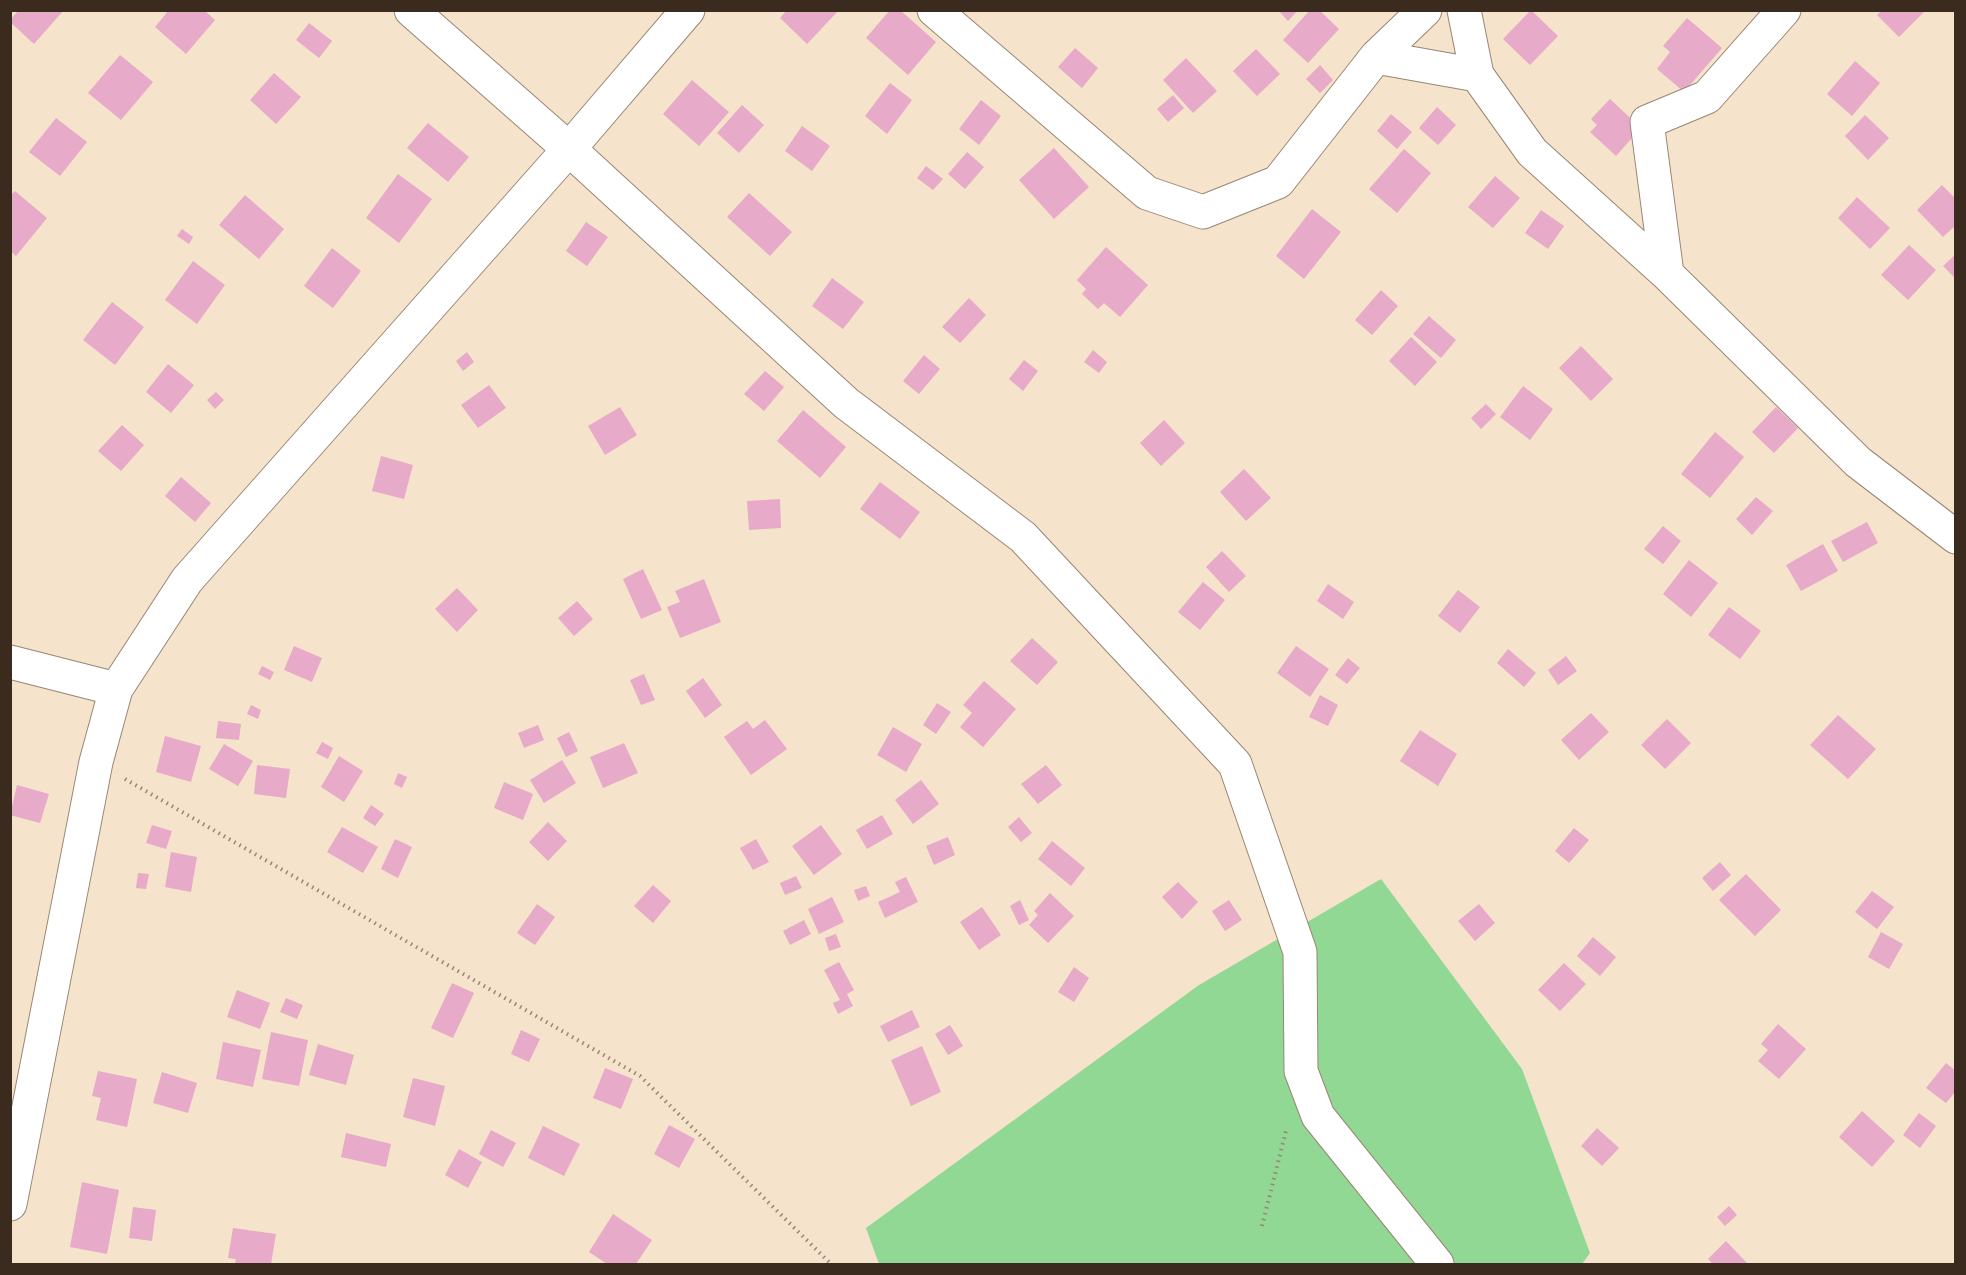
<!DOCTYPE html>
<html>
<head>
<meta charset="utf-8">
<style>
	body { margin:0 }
	#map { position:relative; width:1966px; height:1275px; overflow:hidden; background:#f5e3cc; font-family:"IM FELL English",serif }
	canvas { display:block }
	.frame { position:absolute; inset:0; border:12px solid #3b2a1e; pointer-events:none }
</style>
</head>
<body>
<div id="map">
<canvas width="1966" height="1275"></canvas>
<div class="frame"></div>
</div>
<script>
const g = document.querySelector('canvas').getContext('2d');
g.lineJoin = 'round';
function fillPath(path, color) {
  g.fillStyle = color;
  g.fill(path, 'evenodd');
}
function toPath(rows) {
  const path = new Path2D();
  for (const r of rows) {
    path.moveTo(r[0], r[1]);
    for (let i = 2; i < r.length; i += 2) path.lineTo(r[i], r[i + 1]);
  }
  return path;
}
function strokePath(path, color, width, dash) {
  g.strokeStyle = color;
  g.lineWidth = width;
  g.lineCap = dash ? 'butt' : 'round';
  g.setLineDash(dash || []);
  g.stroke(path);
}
fillPath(toPath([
	[1381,879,1522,1069,1590,1253,1582,1264,879,1264,866,1228,1199,985]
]), '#90d893');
fillPath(toPath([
	[19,10,64,10,34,44,10,22,10,20],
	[169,10,204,10,215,20,186,54,155,27],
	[787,10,839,10,807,44,780,18],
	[890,10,900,10,936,42,908,75,866,38],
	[1278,10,1298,10,1288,21],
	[1310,10,1319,10,1339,29,1308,63,1283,40],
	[1531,10,1558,36,1530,65,1503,39],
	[1882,10,1926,10,1899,37,1877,15],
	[1687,18,1722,48,1684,92,1657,69,1670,52,1663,46],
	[309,23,332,41,319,58,296,40],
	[1075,48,1098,68,1082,88,1058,67],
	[1256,49,1280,74,1257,96,1233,71],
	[120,55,153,82,121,120,88,93],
	[1186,58,1217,91,1193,113,1163,80],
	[1855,61,1880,83,1852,116,1827,94],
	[1320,65,1333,80,1320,93,1306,79],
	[274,73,301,97,276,124,250,100],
	[692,80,729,112,699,146,663,114],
	[890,83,912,100,887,134,865,116],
	[1173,95,1184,108,1168,122,1157,109],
	[1610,99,1641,128,1616,156,1590,132,1597,125,1591,119],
	[981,100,1001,116,979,145,959,129],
	[742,105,764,125,739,153,717,133],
	[1437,107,1456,125,1438,145,1419,128],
	[1391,114,1412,132,1397,149,1377,131],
	[1865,115,1889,138,1868,160,1845,136],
	[56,118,87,142,60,176,29,152],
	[428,123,469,157,448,182,407,148],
	[802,126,830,146,812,171,785,151],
	[1054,148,1089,187,1054,219,1019,180],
	[1404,149,1431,173,1397,213,1369,189],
	[967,152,984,167,965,189,948,174],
	[926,166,943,179,933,190,917,178],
	[398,174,432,199,399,243,366,218],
	[1495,176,1520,198,1493,228,1468,207],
	[1942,185,1956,199,1956,225,1943,237,1917,210],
	[15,191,47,218,16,256,10,251,10,196],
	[749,193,792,232,770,256,727,217],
	[245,195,284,229,259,259,219,225],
	[1857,197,1890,228,1870,249,1838,218],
	[1312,209,1341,232,1304,279,1276,256],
	[1541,210,1564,226,1548,249,1525,233],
	[586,222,608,237,587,266,566,251],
	[182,229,193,237,189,244,177,236],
	[1909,245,1936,270,1908,300,1881,275],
	[1106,247,1148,285,1120,317,1104,303,1098,309,1082,294,1086,289,1077,280],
	[332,248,361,271,333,308,304,286],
	[1956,254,1956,279,1943,266],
	[193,261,225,285,197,324,165,300],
	[832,278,864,302,843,329,812,306],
	[1381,290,1398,306,1372,335,1355,320],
	[969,298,986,315,960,343,942,327],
	[112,302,144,327,115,365,83,340],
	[1429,316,1456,340,1441,358,1413,334],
	[1411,337,1437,362,1415,386,1389,361],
	[1581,346,1613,379,1591,401,1559,368],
	[1093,350,1107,362,1099,373,1084,362],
	[467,352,474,362,463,371,456,361],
	[924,355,940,369,919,394,903,381],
	[1024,360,1038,371,1023,391,1009,379],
	[168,364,194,385,171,413,146,392],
	[765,371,784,387,764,411,744,394],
	[489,385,506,408,478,428,461,405],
	[1523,386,1553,409,1530,440,1500,417],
	[216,392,224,400,215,409,207,400],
	[1486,404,1496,414,1481,429,1471,418],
	[620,407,637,435,605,455,588,426],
	[1776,407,1798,428,1774,453,1752,432],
	[803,410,846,447,820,478,777,441],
	[1164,420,1185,443,1161,466,1140,443],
	[122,425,144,445,121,471,98,451],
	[1715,432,1744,457,1710,498,1681,474],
	[381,456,413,465,404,499,372,491],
	[1244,469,1271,498,1246,521,1220,492],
	[181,477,211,503,195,522,165,496],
	[880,482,920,512,900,539,860,509],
	[1756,497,1773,511,1752,535,1736,519],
	[780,499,781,528,749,530,747,501],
	[1867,522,1878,543,1843,562,1831,541],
	[1663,526,1681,541,1663,564,1644,549],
	[1823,544,1838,571,1801,591,1786,565],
	[1222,551,1246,576,1229,592,1206,567],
	[1689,560,1718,583,1691,617,1663,594],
	[643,569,662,610,641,619,623,579],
	[704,579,721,622,680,638,667,607,680,602,675,591],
	[1203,582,1225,600,1200,630,1178,612],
	[1328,584,1354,602,1343,619,1317,601],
	[457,588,478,610,457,632,435,609],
	[1458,590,1480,607,1460,633,1438,616],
	[577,601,593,619,574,636,558,618],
	[1729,607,1761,631,1740,659,1708,635],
	[1032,638,1058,662,1037,685,1010,661],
	[294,646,322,658,312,682,284,670],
	[1296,646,1329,669,1310,697,1277,673],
	[1508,649,1536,673,1524,687,1497,663],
	[1566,656,1577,671,1558,685,1548,670],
	[1348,658,1360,668,1347,684,1335,675],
	[262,666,274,672,270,680,258,674],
	[644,674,655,700,641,705,630,680],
	[703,678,722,705,705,718,686,691],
	[984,681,1016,709,983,747,960,727,972,713,963,705],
	[1320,695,1338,705,1328,726,1309,717],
	[937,703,951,712,936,734,923,725],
	[251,705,261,710,258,719,247,714],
	[1591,713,1609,732,1579,760,1561,740],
	[1838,715,1876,749,1848,779,1810,745],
	[1667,719,1691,743,1665,769,1641,745],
	[765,720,787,749,751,775,724,737,747,721,753,729],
	[218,721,241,724,239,740,216,738],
	[538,725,544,740,524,748,518,733],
	[893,727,922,744,906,772,877,755],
	[1420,730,1457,754,1438,786,1400,761],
	[569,732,578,751,566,757,557,738],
	[165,736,201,746,191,782,156,772],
	[322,742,333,748,328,759,316,753],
	[624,743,638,773,603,788,590,757],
	[224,744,253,761,238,786,209,769],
	[339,756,363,771,344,802,321,787],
	[562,760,576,783,544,803,530,780],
	[257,765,290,769,286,798,254,794],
	[1046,765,1062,785,1038,804,1021,784],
	[398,773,407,777,402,788,394,784],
	[921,780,939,804,913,824,895,800],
	[504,782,533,794,523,820,494,808],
	[17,785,49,794,40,823,10,815],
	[371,805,384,814,375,826,363,818],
	[882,815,893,834,867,849,856,830],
	[1019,817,1032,833,1021,842,1008,827],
	[548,822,567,841,548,861,529,842],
	[152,825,172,831,166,849,146,843],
	[821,825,842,854,814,875,792,846],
	[342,827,378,847,363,873,327,852],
	[1574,828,1589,840,1569,863,1555,851],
	[948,837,955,855,934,865,926,846],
	[395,839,412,847,398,878,381,869],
	[756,839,769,862,753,870,740,848],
	[1052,841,1085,868,1071,886,1038,859],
	[171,852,197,857,191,892,165,887],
	[1720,862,1731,875,1713,891,1702,878],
	[138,873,149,874,146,889,136,888],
	[1746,874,1781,910,1755,936,1719,900],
	[796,876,802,888,785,895,780,883],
	[906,877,918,902,885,918,878,902,900,892,895,882],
	[1178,882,1198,902,1182,919,1162,897],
	[653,885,671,901,653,923,634,906],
	[866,886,870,896,858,901,854,890],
	[1872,891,1894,907,1877,929,1855,912],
	[1050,893,1074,916,1048,943,1029,925,1038,915,1034,911],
	[832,897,844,922,819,934,808,909],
	[1020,900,1029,920,1019,925,1010,906],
	[1229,900,1242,920,1225,931,1212,911],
	[537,904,555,917,535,945,517,933],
	[1479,904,1495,923,1475,941,1458,921],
	[982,907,1001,935,979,950,960,922],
	[804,920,811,934,790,945,783,931],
	[1881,932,1903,944,1889,969,1868,957],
	[836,934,841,947,829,951,825,938],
	[1593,937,1616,957,1600,976,1577,956],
	[839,962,854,990,847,994,853,1006,838,1014,833,1003,840,1000,824,970],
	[1564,963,1586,984,1560,1011,1538,990],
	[1074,967,1089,978,1074,1002,1058,992],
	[452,983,474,993,453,1038,431,1028],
	[237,990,270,1003,260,1029,227,1017],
	[286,998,303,1005,297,1019,280,1012],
	[912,1010,920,1027,888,1042,880,1026],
	[1778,1024,1806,1049,1779,1079,1758,1061,1768,1050,1761,1044],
	[950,1025,963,1046,948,1055,935,1034],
	[521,1030,540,1039,529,1062,511,1054],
	[271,1032,308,1040,299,1086,262,1079],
	[223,1042,261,1050,253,1087,216,1079],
	[318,1044,354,1055,346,1085,309,1075],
	[922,1046,941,1092,911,1106,891,1060],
	[1946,1063,1956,1071,1956,1091,1946,1103,1926,1088],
	[605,1068,633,1079,621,1109,593,1098],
	[98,1071,137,1079,127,1127,96,1120,101,1098,92,1096],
	[162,1072,197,1083,188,1113,153,1103],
	[413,1078,445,1086,435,1126,403,1117],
	[1862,1111,1895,1141,1872,1167,1839,1137],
	[1919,1113,1936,1126,1920,1148,1903,1135],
	[669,1125,695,1139,679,1168,654,1154],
	[543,1126,580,1144,564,1176,528,1158],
	[1597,1128,1619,1148,1602,1166,1581,1146],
	[491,1130,516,1143,503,1167,479,1154],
	[346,1133,391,1144,386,1167,341,1157],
	[459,1149,482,1162,468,1188,445,1175],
	[82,1182,119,1190,107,1254,70,1247],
	[1729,1206,1737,1215,1725,1226,1717,1217],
	[133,1207,156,1210,152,1241,129,1238],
	[613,1214,652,1240,636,1264,607,1264,589,1252],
	[233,1228,276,1234,271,1264,235,1264,236,1259,228,1258],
	[1726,1241,1748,1264,1713,1264,1708,1259]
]), '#e7aac8');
const minor = toPath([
	[411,10,569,149,846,403,1023,537,1235,764,1300,952,1301,1071,1318,1116,1437,1264],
	[934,10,1147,193,1203,212,1278,182,1376,57,1425,10],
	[1464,10,1477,75],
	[1376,57,1477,75,1532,152,1667,274,1858,462,1956,537],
	[1667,274,1647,122,1707,97,1784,10],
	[10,662,116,689],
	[10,1204,96,762,116,689,187,580,569,149,688,10]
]);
strokePath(minor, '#988675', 35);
strokePath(toPath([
	[125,779,640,1076,831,1264],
	[1262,1226,1287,1127]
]), '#988675', 4, [1.5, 4.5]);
strokePath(minor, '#fff', 33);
</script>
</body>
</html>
